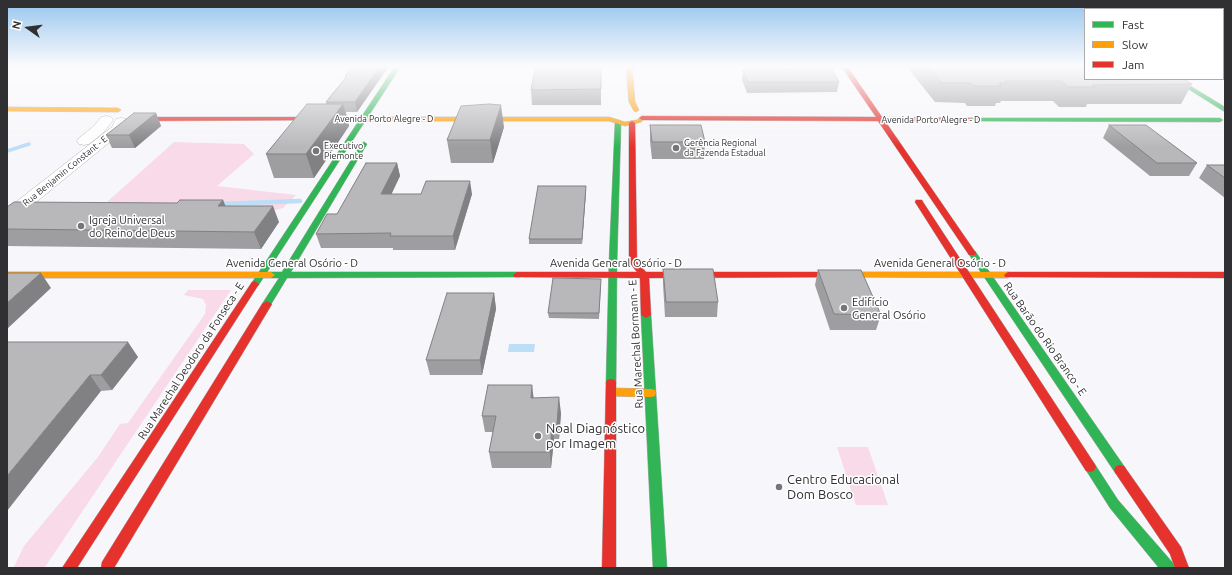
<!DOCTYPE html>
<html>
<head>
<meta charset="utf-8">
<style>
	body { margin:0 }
	#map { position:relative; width:1232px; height:575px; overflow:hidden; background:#f7f7fb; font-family:Ubuntu,sans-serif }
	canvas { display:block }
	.frame { position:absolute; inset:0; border:8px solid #303033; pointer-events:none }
	.legend { position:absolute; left:1084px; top:8px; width:140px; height:72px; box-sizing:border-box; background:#fff; border:1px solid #acacad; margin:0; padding:5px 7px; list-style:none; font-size:12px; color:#303033 }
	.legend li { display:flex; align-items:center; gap:8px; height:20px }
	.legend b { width:20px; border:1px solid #acacad }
	.north { position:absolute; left:8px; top:8px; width:40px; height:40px; -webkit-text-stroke:3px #fff; paint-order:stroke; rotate:284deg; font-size:11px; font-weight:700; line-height:16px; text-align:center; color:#303033 }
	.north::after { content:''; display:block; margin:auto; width:14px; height:18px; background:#303033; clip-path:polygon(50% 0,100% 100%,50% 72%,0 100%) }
</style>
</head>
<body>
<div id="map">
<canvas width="1232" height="575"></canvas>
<div class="frame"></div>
<ul class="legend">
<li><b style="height:5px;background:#30b455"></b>Fast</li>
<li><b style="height:5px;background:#ff9f0a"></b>Slow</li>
<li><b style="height:5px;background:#e5322d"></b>Jam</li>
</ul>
<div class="north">N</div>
</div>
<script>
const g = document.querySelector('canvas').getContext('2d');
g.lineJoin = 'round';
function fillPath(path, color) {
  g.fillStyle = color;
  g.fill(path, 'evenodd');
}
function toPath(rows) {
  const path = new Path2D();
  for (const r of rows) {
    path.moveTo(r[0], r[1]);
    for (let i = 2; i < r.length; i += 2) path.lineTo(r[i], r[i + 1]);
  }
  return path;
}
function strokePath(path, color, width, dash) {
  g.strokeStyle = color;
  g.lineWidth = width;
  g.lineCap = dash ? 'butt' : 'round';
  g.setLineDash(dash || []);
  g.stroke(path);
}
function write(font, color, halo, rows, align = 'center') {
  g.font = font + ' Ubuntu,sans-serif';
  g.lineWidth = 3;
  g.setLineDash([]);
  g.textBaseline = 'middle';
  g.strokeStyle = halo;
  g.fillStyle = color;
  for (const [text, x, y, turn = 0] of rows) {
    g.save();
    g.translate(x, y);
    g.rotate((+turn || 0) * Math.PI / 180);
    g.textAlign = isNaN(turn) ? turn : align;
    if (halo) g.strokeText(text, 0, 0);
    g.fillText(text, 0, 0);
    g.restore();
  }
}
fillPath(toPath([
	[174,142,244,144,254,154,217,186,296,195,283,208,258,215,37,205,107,202],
	[188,290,231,290,45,567,14,567,24,546,98,457,120,424,128,423,205,314,206,305,203,299,184,295],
	[837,447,868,447,888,505,856,505]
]), '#f8dae8');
fillPath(toPath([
	[509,344,535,344,534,352,508,352]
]), '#bcdef6');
strokePath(toPath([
	[7,151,29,144]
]), '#bcdef6', 3.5);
strokePath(toPath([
	[219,204,300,201]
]), '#bcdef6', 4.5);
const street = toPath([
	[106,116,111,117,113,120,104,132,89,144,84,145,79,144,77,141,79,138,94,126,101,117,106,116],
	[121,118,126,119,128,122,122,132,13,221,7,222,7,209,112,127,116,119,121,118]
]);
const fast = toPath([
	[395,66,401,66,258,286,252,286,251,284,395,66],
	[1172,79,1179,79,1225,107,1225,112,1172,79],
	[968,118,1220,118,1223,120,1220,122,970,121,968,120,968,118],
	[618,121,621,123,617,262,616,383,615,386,611,387,607,386,606,383,609,262,615,123,618,121],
	[364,142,367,144,291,272,517,272,521,275,520,277,287,278,270,306,264,306,262,304,279,278,271,278,267,275,271,272,282,272,361,144,364,142],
	[972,250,975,251,1124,466,1126,470,1124,474,1120,475,1116,474,968,253,972,250],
	[646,312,651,315,667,568,653,568,641,315,646,312],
	[1090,462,1094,463,1118,500,1173,563,1175,568,1159,568,1110,508,1084,467,1086,463,1090,462]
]);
const slow = toPath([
	[626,66,632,66,635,102,639,110,636,112,634,111,629,102,626,66],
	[7,107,118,108,121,110,118,112,7,111,7,107],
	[642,116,645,118,641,122,625,126,609,121,329,121,326,119,329,117,609,117,625,122,637,120,642,116],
	[7,272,271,272,275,275,271,278,7,278,7,272],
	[848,272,1008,272,1012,275,1008,278,845,277,844,275,848,272],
	[611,388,651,389,655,390,656,393,655,396,651,397,611,396,607,395,606,392,607,389,611,388]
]);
const jam = toPath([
	[841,66,847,66,882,117,972,118,972,120,970,121,885,121,976,253,975,255,969,255,878,121,642,120,639,118,642,116,876,117,841,66],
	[329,117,331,118,331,120,135,121,132,119,135,117,329,117],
	[632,121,635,123,637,262,646,272,848,272,852,275,851,277,649,278,651,315,646,318,641,315,640,278,514,277,513,275,517,272,637,272,629,262,629,123,632,121],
	[916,200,922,200,923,202,1094,463,1096,467,1094,471,1090,472,1086,471,915,202,916,200],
	[1008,272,1225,272,1225,278,1005,277,1004,275,1008,272],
	[255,281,259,284,77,568,62,568,252,282,255,281],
	[267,301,272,304,114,568,101,568,102,562,262,304,267,301],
	[611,379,615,380,616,383,616,568,602,568,606,383,607,380,611,379],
	[1120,465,1124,466,1181,547,1189,568,1175,568,1170,554,1116,474,1114,470,1116,466,1120,465]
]);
strokePath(street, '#b0b0b3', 1);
strokePath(fast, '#b0b0b3', 1);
strokePath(slow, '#b0b0b3', 1);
strokePath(jam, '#b0b0b3', 1);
fillPath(street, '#fefefe');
fillPath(fast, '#30b455');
fillPath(slow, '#ff9f0a');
fillPath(jam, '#e5322d');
fillPath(toPath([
	[352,66,389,66,357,112,346,112,349,126,314,178,274,178,266,154,326,104,326,102,346,77,345,76],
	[601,66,601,105,532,105,531,90],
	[783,66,833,66,834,67,833,71,839,82,837,92,747,93,742,80,743,70,783,70],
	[906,66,1085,66,1192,84,1181,104,1087,104,1086,107,1059,107,1053,101,1001,101,1000,103,996,103,995,106,967,106,965,103,935,102],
	[156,113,161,126,135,148,112,148,106,135],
	[650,125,705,142,704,159,652,159,650,141],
	[1109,125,1197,163,1189,176,1150,176,1103,138],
	[504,127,493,163,451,163,447,140],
	[397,163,400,176,391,194,472,194,455,250,393,250,393,248,321,248,316,234,337,214],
	[1207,165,1225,165,1225,198,1199,178],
	[586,191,582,244,529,244,529,239],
	[223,200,225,206,279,222,261,249,7,246,7,207,177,203],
	[663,269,718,302,717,317,665,317,663,284],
	[818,270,881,315,876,330,830,330,815,285],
	[601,284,599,319,549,318,548,313],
	[494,293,496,309,482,375,430,375,426,360],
	[7,342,138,357,112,390,101,391],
	[534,398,561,413,559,439,554,439,551,468,492,468,489,452,493,432,485,432,482,416]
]), '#9e9da0');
fillPath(toPath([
	[380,66,389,66,357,112,355,102],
	[343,104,349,126,314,178,306,154],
	[501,105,504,127,493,163,490,140],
	[156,113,161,126,135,148,129,135],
	[397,163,400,176,385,208,381,194],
	[470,181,472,194,455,250,453,236],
	[586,186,586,191,582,244,582,239],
	[223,200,230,217,218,206],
	[273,206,279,222,261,249,254,232],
	[41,273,51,288,7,329,7,303],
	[494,293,496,309,482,375,480,360],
	[128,342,138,357,112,390,101,375],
	[90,375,101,391,7,511,7,476],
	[532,385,534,401,531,398],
	[559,397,561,413,559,439,557,424],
	[552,424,554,439,551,468,550,452]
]), '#818082');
const building = toPath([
	[352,66,380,66,355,102,326,102,347,76,345,76,352,66],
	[536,66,601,66,601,89,531,90,536,66],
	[787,66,833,66,834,67,831,67,839,82,748,82,743,70,789,70,787,66],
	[927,66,1085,66,1085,79,1184,79,1192,84,1092,85,1095,87,1068,87,1062,81,1005,81,1007,83,999,83,1002,86,974,86,971,83,942,83,927,66],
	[307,104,343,104,306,154,266,154,307,104],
	[489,104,501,105,490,140,447,140,461,106,489,104],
	[134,113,156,113,129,135,106,135,134,113],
	[650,125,701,125,705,142,652,142,650,125],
	[1109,125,1146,125,1197,163,1157,163,1109,125],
	[366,163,397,163,381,194,421,194,426,181,470,181,453,236,390,236,391,233,316,234,327,214,337,214,366,163],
	[1207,165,1225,165,1225,178,1207,165],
	[538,186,586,186,582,239,529,239,538,186],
	[180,200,223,200,218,206,273,206,254,232,7,229,7,207,14,202,177,203,180,200],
	[663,269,713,269,718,302,666,302,663,269],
	[818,270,861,270,881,315,834,314,818,270],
	[7,273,41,273,7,303,7,273],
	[553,278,601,279,599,313,548,313,553,278],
	[447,293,494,293,480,360,426,360,447,293],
	[7,342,128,342,101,375,90,375,7,476,7,342],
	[488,385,532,385,531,398,559,397,557,424,552,424,550,452,489,452,496,416,482,416,488,385]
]);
fillPath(building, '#b8b7ba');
strokePath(building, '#818082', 1);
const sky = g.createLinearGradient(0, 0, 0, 147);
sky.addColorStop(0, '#96c5ee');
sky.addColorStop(0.45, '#fbfbfd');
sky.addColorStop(1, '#fbfbfd00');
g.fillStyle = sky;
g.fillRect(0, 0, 1232, 147);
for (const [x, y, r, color] of [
	[676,148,4,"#767679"],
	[316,151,4,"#767679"],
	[81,226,4,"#767679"],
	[844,308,4,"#767679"],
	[538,436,4,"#767679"],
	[779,487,4,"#767679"]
]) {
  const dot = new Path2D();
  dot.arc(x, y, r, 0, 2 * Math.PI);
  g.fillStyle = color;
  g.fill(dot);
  strokePath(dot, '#fff', 1.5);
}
write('9px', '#303033', '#fff', [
	["Avenida Porto Alegre - D",384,119],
	["Avenida Porto Alegre - D",931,120],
	["Rua Benjamin Constant - E",65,171,-39]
]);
write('9px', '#303033', '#fff', [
	["Gerência Regional",684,143],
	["da Fazenda Estadual",684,153],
	["Executivo",324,146],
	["Piemonte",324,156]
], 'left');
write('11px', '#303033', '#fff', [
	["Igreja Universal",89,220],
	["do Reino de Deus",89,233],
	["Edifício",852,302],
	["General Osório",852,315]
], 'left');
write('11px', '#303033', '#fff', [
	["Avenida General Osório - D",292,263],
	["Avenida General Osório - D",616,263],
	["Avenida General Osório - D",940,263],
	["Rua Barão do Rio Branco - E",1045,339,55],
	["Rua Marechal Bormann - E",636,344,-93],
	["Rua Marechal Deodoro da Fonseca - E",191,361,-57]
]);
write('13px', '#303033', '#fff', [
	["Noal Diagnóstico",546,429],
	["por Imagem",546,444],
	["Centro Educacional",787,480],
	["Dom Bosco",787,495]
], 'left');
</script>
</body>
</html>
